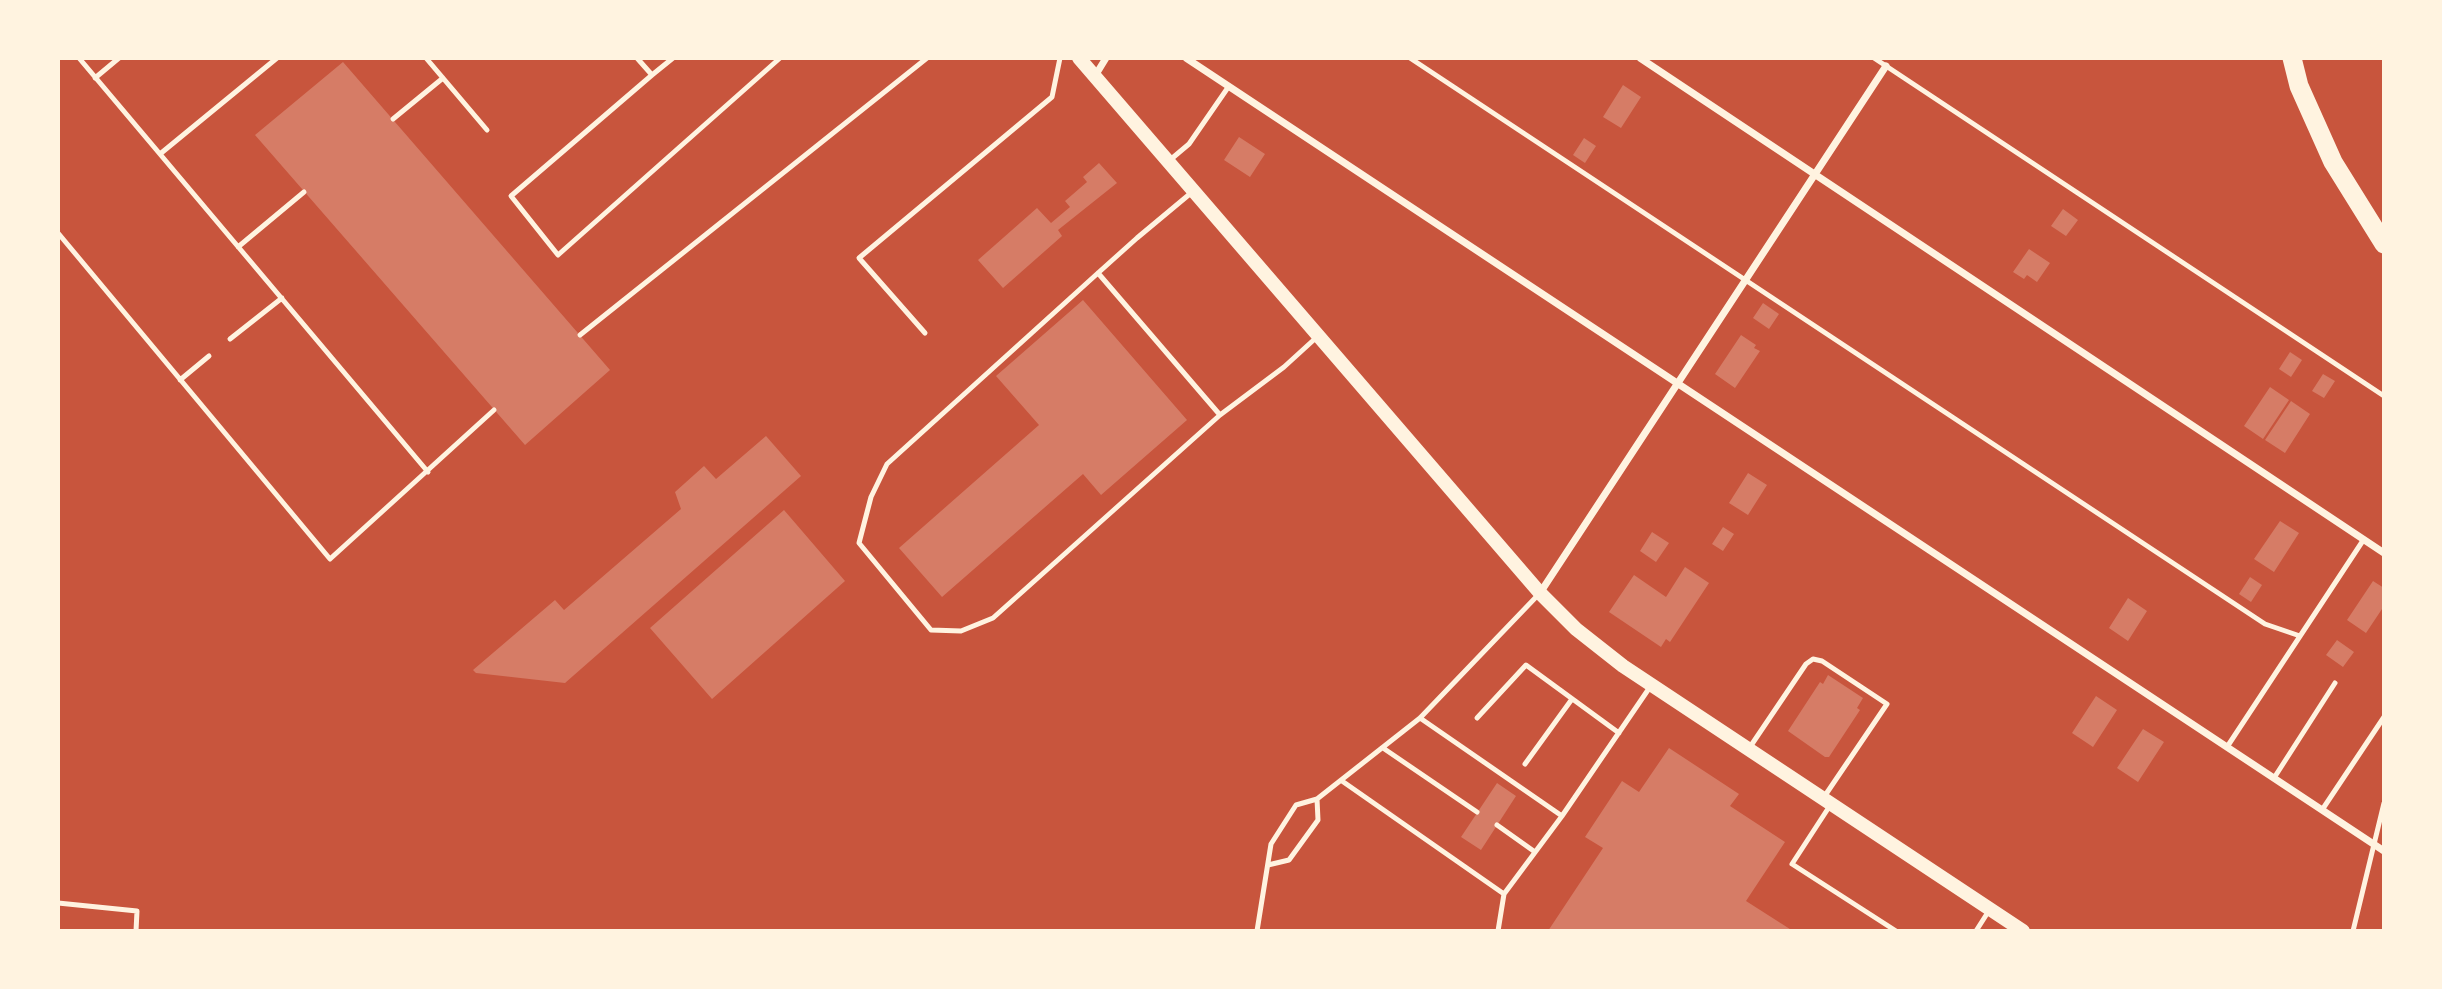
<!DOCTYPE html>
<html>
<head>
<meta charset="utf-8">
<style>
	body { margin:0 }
	#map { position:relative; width:2442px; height:989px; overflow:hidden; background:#c8553d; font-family:Merriweather,serif }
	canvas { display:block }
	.frame { position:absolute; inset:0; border:60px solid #fff3e0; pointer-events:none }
</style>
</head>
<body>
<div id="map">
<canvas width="2442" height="989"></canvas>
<div class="frame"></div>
</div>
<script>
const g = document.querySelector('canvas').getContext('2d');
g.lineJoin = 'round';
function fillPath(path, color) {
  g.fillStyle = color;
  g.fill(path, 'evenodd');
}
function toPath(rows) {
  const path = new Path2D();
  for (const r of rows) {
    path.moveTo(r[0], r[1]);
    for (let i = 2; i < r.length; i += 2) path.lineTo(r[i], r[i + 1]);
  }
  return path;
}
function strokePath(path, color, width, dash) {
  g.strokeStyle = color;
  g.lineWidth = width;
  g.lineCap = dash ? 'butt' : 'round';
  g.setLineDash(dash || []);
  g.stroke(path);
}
fillPath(toPath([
	[343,62,610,370,525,445,255,135],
	[1623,85,1641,97,1621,128,1603,117],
	[1239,137,1265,154,1250,177,1224,160],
	[1584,138,1596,146,1585,163,1573,155],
	[1099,163,1117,183,1058,230,1062,236,1003,288,978,260,1037,208,1051,223,1070,207,1065,201,1087,182,1083,177],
	[2063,209,2078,220,2066,236,2051,226],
	[2029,249,2050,263,2037,282,2027,275,2024,279,2013,272],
	[1083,300,1187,420,1101,495,1083,474,942,597,899,548,1039,425,996,376],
	[1763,303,1779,314,1769,329,1753,318],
	[1741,335,1756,345,1754,348,1760,351,1735,388,1715,374],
	[2290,352,2302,360,2291,377,2279,369],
	[2323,374,2335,381,2324,398,2312,391],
	[2270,387,2289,400,2263,439,2244,426],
	[2291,401,2310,414,2285,453,2265,440],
	[766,436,801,476,565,683,476,673,473,670,555,600,564,610,681,509,675,492,704,466,716,479],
	[1748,473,1767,485,1748,515,1729,503],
	[784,510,845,581,712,699,650,628],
	[2280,521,2299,533,2274,572,2254,559],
	[1723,527,1734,534,1723,551,1712,544],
	[1652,532,1669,543,1656,562,1640,551],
	[1685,567,1709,583,1670,642,1666,639,1661,647,1609,612,1634,575,1666,597],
	[2250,577,2262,585,2251,602,2239,594],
	[2373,581,2384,588,2384,606,2366,633,2347,620],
	[2128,598,2147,611,2128,641,2109,628],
	[2337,640,2354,652,2343,667,2326,655],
	[1828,675,1863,698,1857,708,1860,710,1829,757,1825,757,1788,731,1820,682,1823,684],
	[2096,696,2117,710,2093,747,2072,733],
	[2143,729,2164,742,2138,782,2117,768],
	[1669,748,1739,794,1730,806,1785,842,1746,901,1793,931,1548,931,1603,848,1585,837,1622,781,1639,792],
	[1497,783,1516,796,1481,850,1461,837]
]), '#d67c66');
strokePath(toPath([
	[79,58,428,472],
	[426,58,487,130],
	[637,58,652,75,511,196,558,255,780,58],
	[1410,58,2265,624,2300,636],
	[1874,58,2384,396],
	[652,75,673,58],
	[95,78,119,58],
	[393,119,443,78],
	[160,154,277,58],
	[1170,160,1189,144,1229,86],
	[58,233,330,559,494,410],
	[238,247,304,192],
	[1098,273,1220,415,993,618,961,631,931,630,859,543,871,497,887,464,1098,273,1137,238,1191,193],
	[925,333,859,258,1052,97,1060,58],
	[580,335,927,58],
	[230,339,282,298],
	[180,380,209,356],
	[1220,415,1284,367,1318,336],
	[1420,718,1562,816,1650,687],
	[1477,718,1526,665,1619,733],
	[1750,747,1806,664,1813,659,1822,661,1887,704,1824,797],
	[2227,747,2364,539],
	[1383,748,1477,812],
	[1525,764,1572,699],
	[2274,778,2335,683],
	[1342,781,1504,894],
	[1831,804,1792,864,1896,931],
	[2322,810,2384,717],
	[1497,825,1535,852],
	[1268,865,1289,860,1318,820,1317,799],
	[58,903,137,911,136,931],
	[1257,931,1271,844,1296,805,1317,799,1420,718,1538,595],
	[1498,931,1504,894,1562,816],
	[1976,931,1990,909],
	[2353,931,2384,803]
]), '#fff3e0', 5);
strokePath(toPath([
	[1186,58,2384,851],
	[1640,58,2384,553],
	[1095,76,1106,58],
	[1540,593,1886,66]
]), '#fff3e0', 7);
strokePath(toPath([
	[1079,58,1540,593,1576,629,1623,666,2023,931]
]), '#fff3e0', 14);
strokePath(toPath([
	[2292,58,2299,86,2333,162,2384,244]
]), '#fff3e0', 19);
</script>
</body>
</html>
